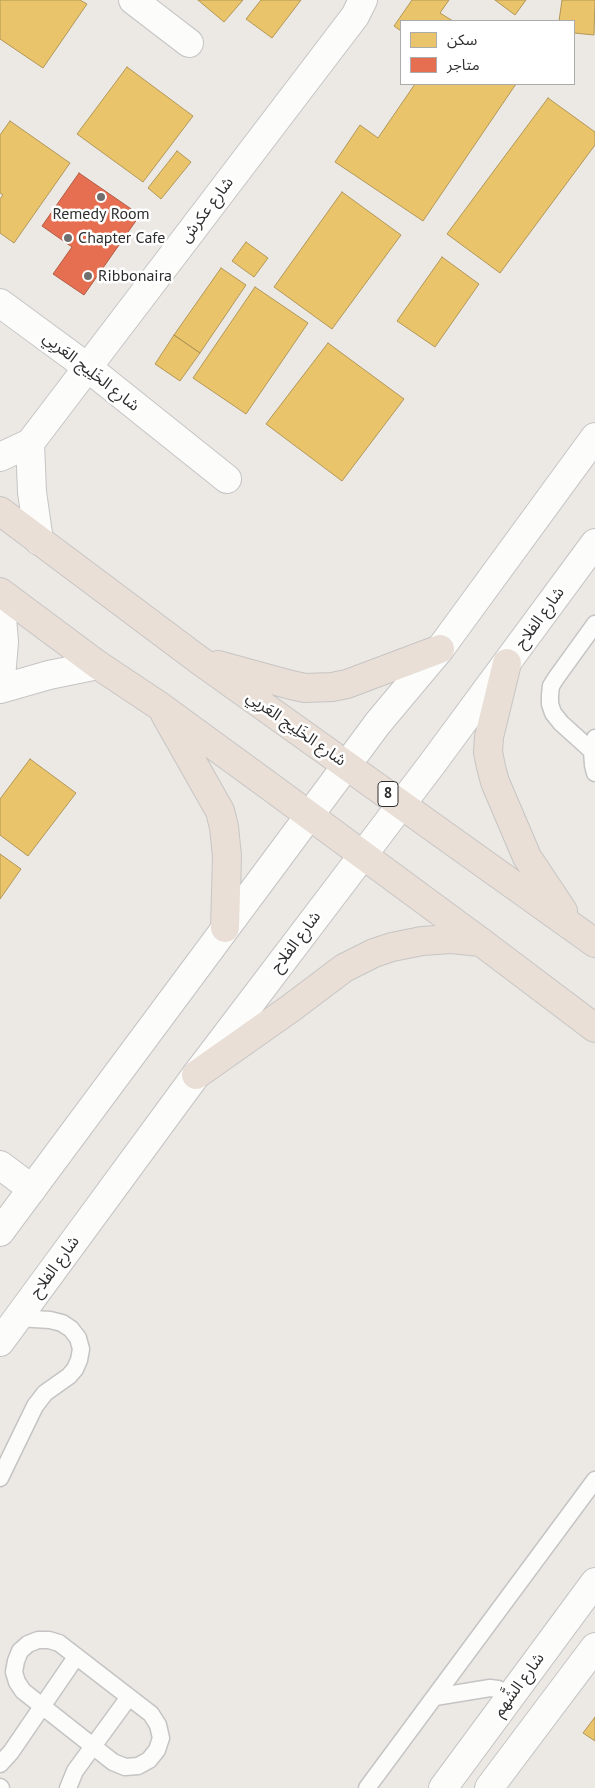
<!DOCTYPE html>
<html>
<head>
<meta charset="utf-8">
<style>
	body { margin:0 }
	#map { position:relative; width:595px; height:1788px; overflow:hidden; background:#ece8e4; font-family:"PT Sans","Noto Sans Arabic",sans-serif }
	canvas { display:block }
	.legend { position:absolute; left:400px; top:20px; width:175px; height:65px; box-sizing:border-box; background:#fff; border:1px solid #ababab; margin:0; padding:6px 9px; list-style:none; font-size:15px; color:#2e2e2e }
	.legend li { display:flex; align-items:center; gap:10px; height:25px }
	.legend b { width:25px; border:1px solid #ababab }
</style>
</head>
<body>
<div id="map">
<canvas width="595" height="1788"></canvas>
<ul class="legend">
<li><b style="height:14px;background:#e9c46a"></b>سكن</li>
<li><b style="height:14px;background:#e76f51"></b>متاجر</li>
</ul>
</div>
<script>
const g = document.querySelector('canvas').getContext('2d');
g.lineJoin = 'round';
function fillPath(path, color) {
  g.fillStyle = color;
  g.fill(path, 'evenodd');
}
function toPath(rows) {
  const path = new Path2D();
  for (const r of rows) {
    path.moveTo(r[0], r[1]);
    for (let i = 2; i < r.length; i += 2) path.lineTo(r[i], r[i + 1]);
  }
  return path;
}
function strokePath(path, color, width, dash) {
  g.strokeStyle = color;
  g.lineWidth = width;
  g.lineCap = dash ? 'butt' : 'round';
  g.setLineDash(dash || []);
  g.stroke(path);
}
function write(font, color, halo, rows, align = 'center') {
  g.font = font + ' "PT Sans","Noto Sans Arabic",sans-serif';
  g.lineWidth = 5;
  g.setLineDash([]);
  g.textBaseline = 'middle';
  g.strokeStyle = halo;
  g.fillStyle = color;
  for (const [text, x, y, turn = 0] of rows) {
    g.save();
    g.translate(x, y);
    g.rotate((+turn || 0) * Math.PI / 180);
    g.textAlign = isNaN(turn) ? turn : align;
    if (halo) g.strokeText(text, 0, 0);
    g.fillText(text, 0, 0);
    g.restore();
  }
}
const homes = toPath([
	[0,0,80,0,87,4,43,68,0,39,0,0],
	[198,0,243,0,224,22,198,0],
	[261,0,301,0,272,38,246,19,261,0],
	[412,0,449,0,440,13,453,21,401,21,401,31,394,26,412,0],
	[495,0,526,0,515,15,495,0],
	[562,0,595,0,594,35,574,33,574,21,559,21,562,0],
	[127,67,193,116,143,182,77,134,127,67],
	[415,84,516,84,423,221,335,162,360,125,378,138,415,84],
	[548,98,595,132,595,145,500,273,447,234,548,98],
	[10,121,70,163,14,243,0,233,0,199,3,195,0,193,0,135,10,121],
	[177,151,191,162,161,199,148,188,177,151],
	[342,192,401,235,332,329,274,287,342,192],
	[246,242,268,258,254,277,232,261,246,242],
	[442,257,479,284,435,347,397,321,442,257],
	[221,268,246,285,200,353,174,335,221,268],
	[255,287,308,323,246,414,193,378,255,287],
	[174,335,200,353,180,381,155,364,174,335],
	[328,343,404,399,342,481,266,424,328,343],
	[30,759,76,793,28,856,0,835,0,799,30,759],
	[0,854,21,869,0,899,0,854],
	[595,1717,595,1741,583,1733,595,1717]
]);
fillPath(homes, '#e9c46a');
strokePath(homes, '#b19758', 1);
const shops = toPath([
	[79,173,140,215,84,295,53,274,72,247,42,226,79,173]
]);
fillPath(shops, '#e76f51');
strokePath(shops, '#b05c46', 1);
const lane = toPath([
	[595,738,592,751,593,765,595,773],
	[592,751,561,723,553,713,550,704,550,695,551,686,556,678,595,624],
	[0,1478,35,1406,45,1393,69,1376,75,1369,79,1360,81,1349,78,1338,71,1329,62,1323,50,1320,18,1318],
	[38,1640,49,1640,59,1643,151,1714,158,1725,161,1738,157,1750,149,1760,138,1766,125,1767,113,1762,23,1691,17,1682,14,1672,16,1661,20,1651,28,1644,38,1640],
	[435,1697,490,1688,498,1689,511,1695],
	[0,1764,11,1752,76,1657],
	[0,1787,1,1788],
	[68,1788,75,1771,129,1697],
	[367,1788,595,1480]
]);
const street = toPath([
	[133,0,189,43],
	[0,303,87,367,227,479],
	[30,443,32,492,39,541],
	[0,457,30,443,355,16,363,0],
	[0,593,4,642,0,689],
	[0,689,49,675,98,665],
	[0,1165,32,1189],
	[443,1788,595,1582],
	[489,1788,595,1647]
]);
const secondary = toPath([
	[0,1232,378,723,440,649,595,437],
	[0,1342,196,1075,432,764,595,543]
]);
const highway = toPath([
	[0,511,199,660,595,943],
	[0,592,98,665,161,707,272,788,481,942,595,1028],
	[507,663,489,737,488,752,491,767,495,782,527,857,563,911],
	[218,665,291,685,305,688,332,687,347,684,440,649],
	[165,714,220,811,224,827,227,856,225,928],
	[196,1075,291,1008,344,968,374,953,392,947,422,941,451,939,481,942]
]);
strokePath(lane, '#c5c4c5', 19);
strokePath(street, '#c5c4c5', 30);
strokePath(secondary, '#c5c4c5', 30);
strokePath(highway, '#c6c5c4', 30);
strokePath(lane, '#fcfcfb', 16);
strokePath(street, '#fcfcfb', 28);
strokePath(secondary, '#fcfcfb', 28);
strokePath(highway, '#eadfd6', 28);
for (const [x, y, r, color] of [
	[101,197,5,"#706f6e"],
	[68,238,5,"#706f6e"],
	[88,276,5,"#706f6e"]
]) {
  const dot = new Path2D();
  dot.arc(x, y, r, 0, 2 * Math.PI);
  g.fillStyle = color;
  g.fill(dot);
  strokePath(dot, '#fff', 2);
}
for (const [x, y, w] of [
	[388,794,20]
]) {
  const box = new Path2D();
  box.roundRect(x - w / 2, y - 12.5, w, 25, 4);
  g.fillStyle = '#fff';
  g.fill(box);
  strokePath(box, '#2e2e2e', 1);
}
write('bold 15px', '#2e2e2e', null, [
	["8",388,794]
]);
write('16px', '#2e2e2e', '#fff', [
	["شارع عكرش",207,210,-53],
	["شارع الخَلِيج العَربِي",91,372,38],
	["شارع الفلاح",540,618,-54],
	["شارع الخَلِيج العَربِي",296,729,35],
	["شارع الفلاح",296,942,-53],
	["شارع الفلاح",55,1267,-54],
	["شارع الشَّهم",519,1685,-54]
]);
write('16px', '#2e2e2e', '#fff', [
	["Remedy Room",101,214,"center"],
	["Chapter Cafe",78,238],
	["Ribbonaira",98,276]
], 'left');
</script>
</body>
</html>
